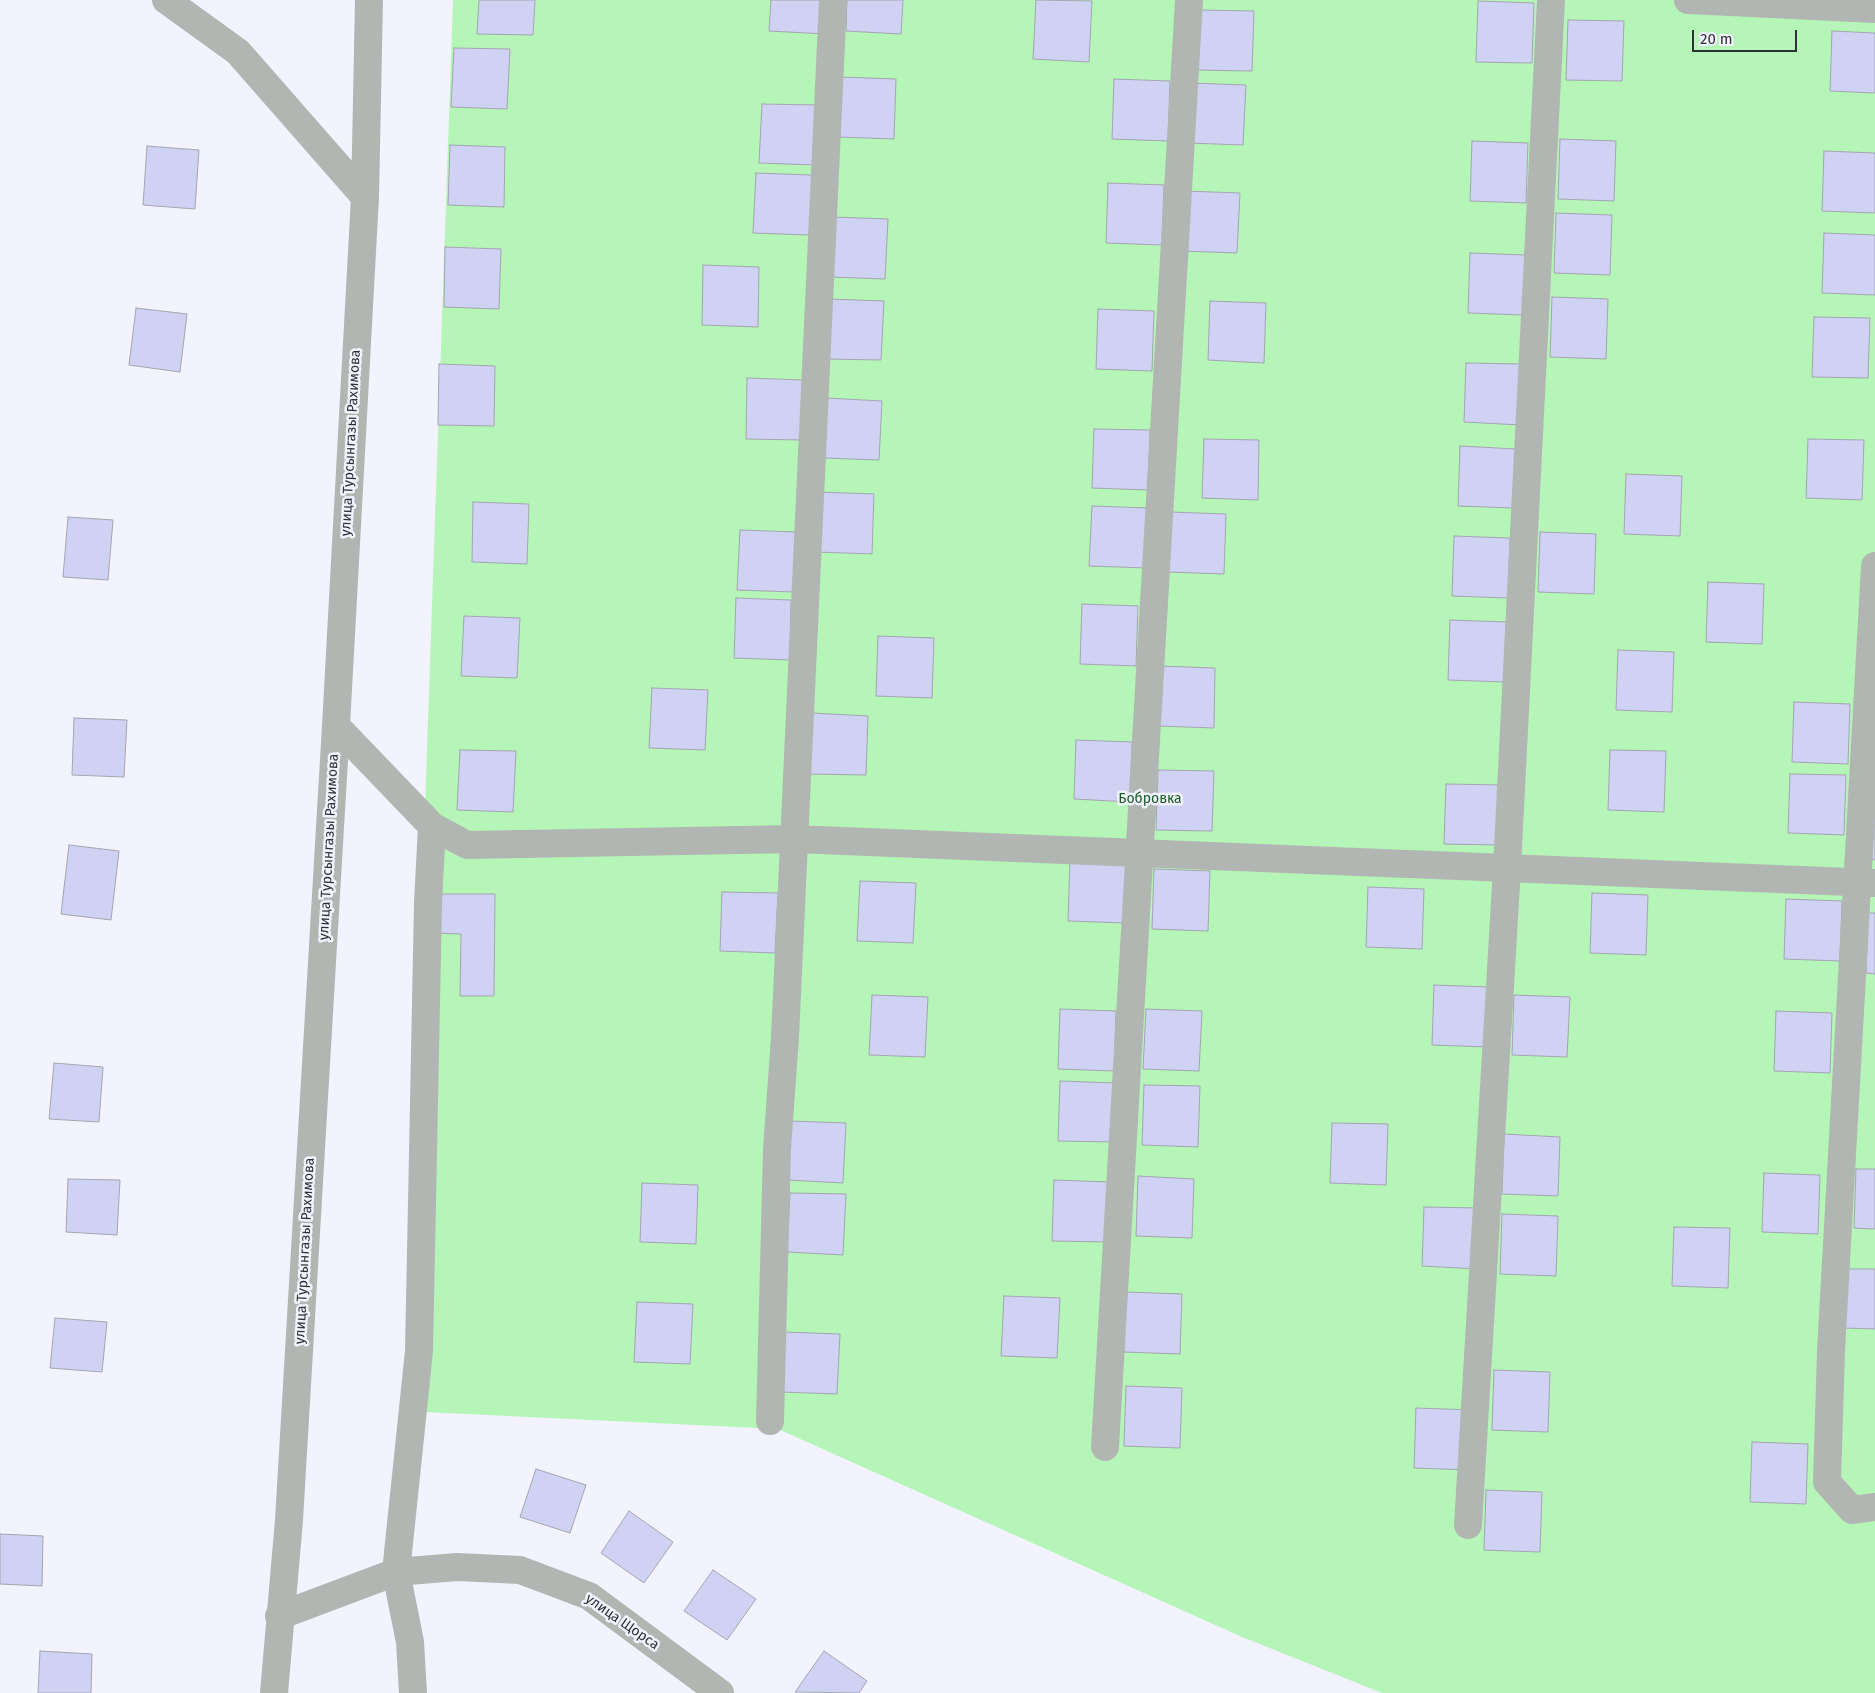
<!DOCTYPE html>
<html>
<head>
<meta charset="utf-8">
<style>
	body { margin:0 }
	#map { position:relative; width:1875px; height:1693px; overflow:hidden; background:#f2f3ff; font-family:"Fira Sans",sans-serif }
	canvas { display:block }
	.scale { position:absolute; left:1692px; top:30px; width:105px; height:22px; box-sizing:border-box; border:2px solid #2f3034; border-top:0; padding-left:6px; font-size:15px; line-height:18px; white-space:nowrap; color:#2f3034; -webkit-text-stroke:4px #f2f3ff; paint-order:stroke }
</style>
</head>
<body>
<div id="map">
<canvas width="1875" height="1693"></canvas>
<div class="scale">20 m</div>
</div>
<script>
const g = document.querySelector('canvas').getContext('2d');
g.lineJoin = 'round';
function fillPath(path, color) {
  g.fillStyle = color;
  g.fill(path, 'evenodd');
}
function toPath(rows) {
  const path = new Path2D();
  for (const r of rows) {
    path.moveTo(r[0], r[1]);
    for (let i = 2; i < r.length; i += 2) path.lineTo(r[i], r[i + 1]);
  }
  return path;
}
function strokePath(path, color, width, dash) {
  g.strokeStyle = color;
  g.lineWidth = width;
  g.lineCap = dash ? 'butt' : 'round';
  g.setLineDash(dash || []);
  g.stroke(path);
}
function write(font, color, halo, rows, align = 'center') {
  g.font = font + ' "Fira Sans",sans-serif';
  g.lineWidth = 5;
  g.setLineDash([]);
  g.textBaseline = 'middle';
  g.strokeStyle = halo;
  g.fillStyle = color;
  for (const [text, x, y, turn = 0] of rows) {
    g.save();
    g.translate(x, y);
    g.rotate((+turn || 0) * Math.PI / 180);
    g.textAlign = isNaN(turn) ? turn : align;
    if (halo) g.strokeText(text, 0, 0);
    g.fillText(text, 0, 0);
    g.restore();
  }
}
fillPath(toPath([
	[453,0,1875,0,1875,1693,1382,1693,1242,1637,778,1429,404,1411]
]), '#b5f6b8');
const building = toPath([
	[479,0,535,0,533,35,477,34,479,0],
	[771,0,827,0,825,34,769,31,771,0],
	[847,0,903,0,901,34,846,31,847,0],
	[1036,0,1092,1,1089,62,1033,59,1036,0],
	[1478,1,1534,3,1532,63,1476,62,1478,1],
	[1198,10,1254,11,1252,71,1196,70,1198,10],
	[1568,20,1624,21,1622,81,1566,80,1568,20],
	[1832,31,1875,33,1875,93,1830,91,1832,31],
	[454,48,510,49,507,109,451,107,454,48],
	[840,77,896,79,894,139,838,137,840,77],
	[1114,79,1170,81,1168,141,1112,139,1114,79],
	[1190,83,1246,85,1243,145,1188,143,1190,83],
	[762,104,818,105,815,165,759,163,762,104],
	[1560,139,1616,141,1614,201,1558,199,1560,139],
	[1472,141,1528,143,1526,203,1470,201,1472,141],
	[450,145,505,147,504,207,448,205,450,145],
	[147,146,199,150,195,209,143,205,147,146],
	[1824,151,1875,153,1875,213,1822,211,1824,151],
	[756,173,812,175,809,235,753,233,756,173],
	[1108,183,1164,185,1162,245,1106,243,1108,183],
	[1184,191,1240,193,1237,253,1182,251,1184,191],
	[1556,213,1612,215,1610,275,1554,273,1556,213],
	[832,217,888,219,885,279,830,277,832,217],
	[1824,233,1875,235,1875,295,1822,293,1824,233],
	[445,247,501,249,499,309,444,307,445,247],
	[1470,253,1526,255,1523,315,1468,313,1470,253],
	[703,265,759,267,758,327,702,325,703,265],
	[1552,297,1608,299,1606,359,1550,357,1552,297],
	[828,299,884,301,881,360,825,359,828,299],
	[1210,301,1266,303,1264,363,1208,360,1210,301],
	[136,308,187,314,180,372,129,365,136,308],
	[1098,309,1154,311,1152,371,1096,369,1098,309],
	[1814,317,1870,318,1868,378,1812,377,1814,317],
	[1466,363,1522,364,1520,425,1464,422,1466,363],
	[439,364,495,366,494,426,438,425,439,364],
	[747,378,803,380,802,440,746,439,747,378],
	[826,398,882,401,879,460,824,458,826,398],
	[1094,429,1150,430,1148,490,1092,488,1094,429],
	[1204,439,1259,440,1258,500,1202,498,1204,439],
	[1808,439,1864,440,1862,500,1806,498,1808,439],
	[1460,446,1516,449,1514,508,1458,506,1460,446],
	[1626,474,1682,476,1680,536,1624,534,1626,474],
	[818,492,874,494,872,554,816,552,818,492],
	[473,502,529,504,527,564,472,562,473,502],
	[1092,506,1148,508,1146,568,1089,566,1092,506],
	[1170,512,1226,514,1224,574,1168,572,1170,512],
	[68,517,113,520,108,580,63,577,68,517],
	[740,530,796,532,793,592,737,590,740,530],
	[1540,532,1596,534,1594,594,1538,592,1540,532],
	[1454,536,1510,538,1508,598,1452,596,1454,536],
	[1708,582,1764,584,1762,644,1706,642,1708,582],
	[736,598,791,600,790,660,734,658,736,598],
	[1082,604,1138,606,1136,666,1080,664,1082,604],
	[464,616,520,618,517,678,461,676,464,616],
	[1450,620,1506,622,1504,682,1448,680,1450,620],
	[878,636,934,638,932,698,876,696,878,636],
	[1618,650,1674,652,1672,712,1616,710,1618,650],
	[1160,666,1215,668,1214,728,1158,726,1160,666],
	[652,688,708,690,705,750,649,748,652,688],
	[1794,702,1850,704,1848,764,1792,762,1794,702],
	[812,713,868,716,866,775,810,774,812,713],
	[74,718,127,720,124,777,72,775,74,718],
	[1076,740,1132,742,1130,802,1074,799,1076,740],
	[460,750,516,751,513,812,457,810,460,750],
	[1610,750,1666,751,1664,812,1608,810,1610,750],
	[1158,770,1214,771,1212,831,1156,830,1158,770],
	[1790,774,1846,775,1844,835,1788,833,1790,774],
	[1446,784,1502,785,1500,845,1444,844,1446,784],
	[1875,799,1875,860,1870,859,1875,799],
	[69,845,119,851,111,920,61,914,69,845],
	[1070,861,1126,863,1124,923,1068,921,1070,861],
	[1154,869,1210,871,1208,931,1152,929,1154,869],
	[860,881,916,883,913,943,857,941,860,881],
	[1368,887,1424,889,1422,949,1366,947,1368,887],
	[722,892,778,893,775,953,720,951,722,892],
	[1592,893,1648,895,1646,955,1590,953,1592,893],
	[433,894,495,894,494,996,460,996,461,934,432,933,433,894],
	[1786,899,1842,901,1840,961,1784,959,1786,899],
	[1868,913,1875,913,1875,974,1866,973,1868,913],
	[1434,985,1490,987,1488,1047,1432,1045,1434,985],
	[872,995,928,997,925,1057,869,1055,872,995],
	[1514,995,1570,997,1567,1057,1512,1055,1514,995],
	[1060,1009,1116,1011,1114,1071,1058,1069,1060,1009],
	[1146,1009,1202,1011,1199,1071,1143,1069,1146,1009],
	[1776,1011,1832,1013,1830,1073,1774,1071,1776,1011],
	[54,1063,103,1067,99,1122,49,1119,54,1063],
	[1060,1081,1116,1083,1114,1142,1058,1141,1060,1081],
	[1144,1085,1200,1086,1198,1147,1142,1145,1144,1085],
	[790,1121,846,1123,843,1183,787,1180,790,1121],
	[1332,1123,1388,1124,1386,1185,1330,1183,1332,1123],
	[1504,1134,1560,1137,1558,1196,1502,1194,1504,1134],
	[1856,1169,1875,1169,1875,1229,1854,1228,1856,1169],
	[1764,1173,1820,1175,1818,1234,1762,1232,1764,1173],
	[1138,1176,1194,1179,1192,1238,1136,1236,1138,1176],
	[68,1179,120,1180,117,1235,66,1232,68,1179],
	[1054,1180,1110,1182,1108,1242,1052,1241,1054,1180],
	[642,1183,698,1185,696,1244,640,1242,642,1183],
	[790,1193,846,1194,843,1255,787,1252,790,1193],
	[1424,1207,1480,1208,1478,1269,1422,1266,1424,1207],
	[1502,1214,1558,1216,1556,1276,1500,1274,1502,1214],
	[1674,1227,1730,1228,1728,1288,1672,1286,1674,1227],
	[1846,1269,1875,1269,1875,1329,1844,1328,1846,1269],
	[1126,1292,1182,1294,1180,1354,1124,1352,1126,1292],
	[1004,1296,1060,1298,1057,1358,1001,1356,1004,1296],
	[637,1302,693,1304,690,1364,634,1362,637,1302],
	[55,1318,107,1322,102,1372,50,1368,55,1318],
	[784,1332,840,1334,837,1394,781,1392,784,1332],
	[1494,1370,1550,1372,1548,1432,1492,1430,1494,1370],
	[1126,1386,1182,1388,1180,1448,1124,1446,1126,1386],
	[1416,1408,1472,1410,1470,1470,1414,1468,1416,1408],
	[1752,1442,1808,1444,1806,1504,1750,1502,1752,1442],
	[536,1469,586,1485,570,1533,520,1517,536,1469],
	[1486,1490,1542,1492,1540,1552,1484,1550,1486,1490],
	[629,1511,673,1542,644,1583,601,1553,629,1511],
	[0,1534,43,1536,42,1586,0,1584,0,1534],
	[713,1570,756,1599,727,1640,684,1611,713,1570],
	[40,1651,92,1654,91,1693,38,1693,40,1651],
	[824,1651,867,1681,859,1693,795,1692,824,1651]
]);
fillPath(building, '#cfd2f2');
strokePath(building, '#a3a5b0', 1);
strokePath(toPath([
	[166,0,238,52,365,197],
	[1688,0,1875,9],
	[1875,566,1831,1351,1827,1482,1852,1510,1875,1507],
	[336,726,432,826,467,845,794,839,1875,883],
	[770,1421,777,1149,785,1037,833,0],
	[1105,1447,1189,0],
	[1468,1525,1507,868,1551,0],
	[279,1616,396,1572,457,1567,520,1570,589,1596,720,1693],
	[274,1693,289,1520,336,726,365,197,369,0],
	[413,1693,410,1642,396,1572,419,1351,428,903,432,826]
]), '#b2b6b2', 28);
write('14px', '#2f3034', '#f2f3ff', [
	["улица Турсынгазы Рахимова",351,443,-87],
	["улица Турсынгазы Рахимова",329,847,-87],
	["улица Турсынгазы Рахимова",305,1251,-87],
	["улица Щорса",622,1622,35]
]);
write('14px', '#185a22', '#f2f3ff', [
	["Бобровка",1150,799]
]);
</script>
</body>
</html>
